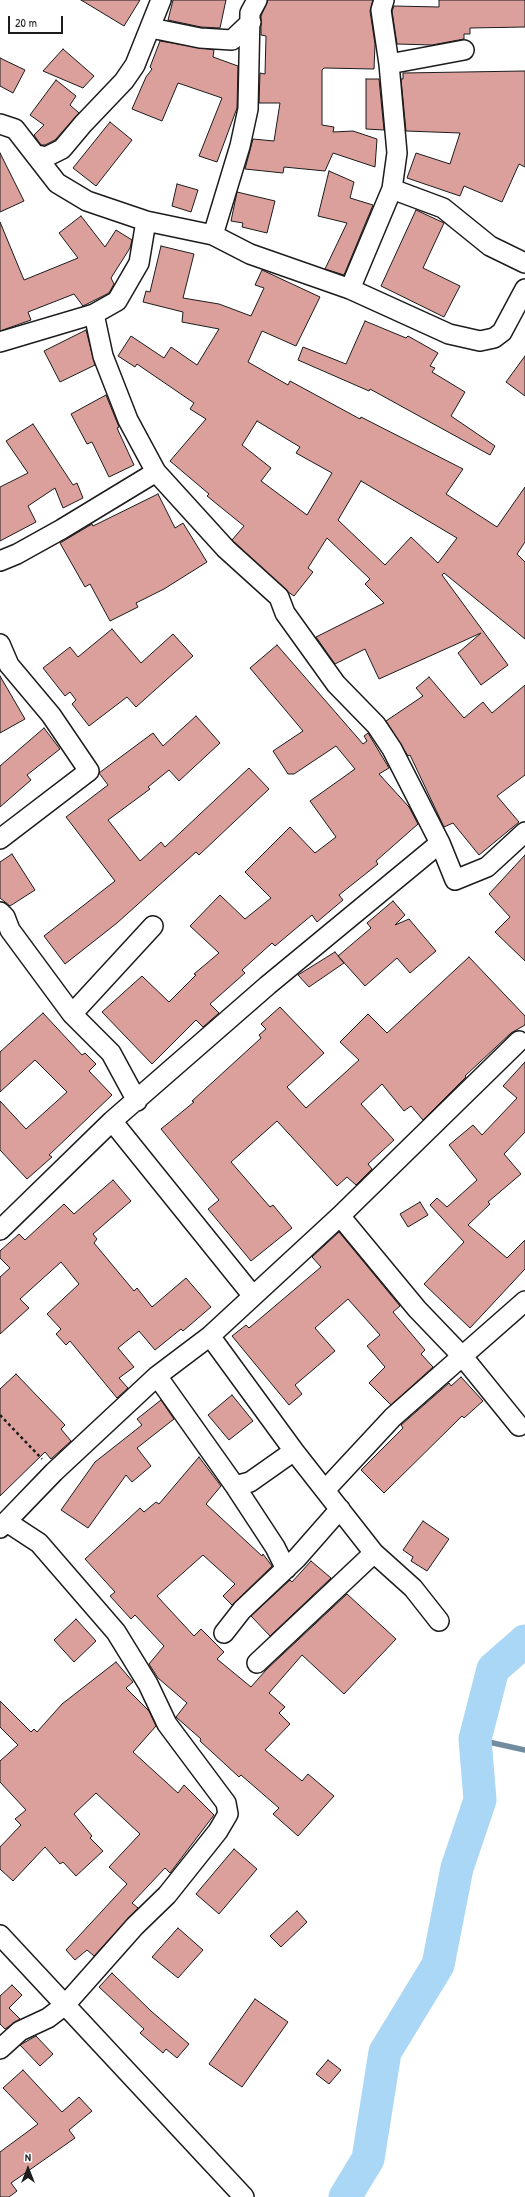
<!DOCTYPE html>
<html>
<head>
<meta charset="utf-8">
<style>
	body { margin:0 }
	#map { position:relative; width:525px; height:2197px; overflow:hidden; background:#fff; font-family:"Patrick Hand",sans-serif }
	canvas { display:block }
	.north { position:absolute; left:8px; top:2149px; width:40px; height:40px; -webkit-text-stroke:3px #fff; paint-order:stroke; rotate:0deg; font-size:11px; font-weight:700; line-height:16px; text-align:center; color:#1c1c1c }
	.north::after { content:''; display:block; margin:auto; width:14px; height:18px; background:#1c1c1c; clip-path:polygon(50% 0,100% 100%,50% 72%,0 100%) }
	.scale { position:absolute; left:8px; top:16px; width:55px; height:18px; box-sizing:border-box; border:2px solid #1c1c1c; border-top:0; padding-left:5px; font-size:12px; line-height:14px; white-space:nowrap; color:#1c1c1c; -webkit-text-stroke:3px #fff; paint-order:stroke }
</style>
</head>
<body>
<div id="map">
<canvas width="525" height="2197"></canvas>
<div class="north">N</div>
<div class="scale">20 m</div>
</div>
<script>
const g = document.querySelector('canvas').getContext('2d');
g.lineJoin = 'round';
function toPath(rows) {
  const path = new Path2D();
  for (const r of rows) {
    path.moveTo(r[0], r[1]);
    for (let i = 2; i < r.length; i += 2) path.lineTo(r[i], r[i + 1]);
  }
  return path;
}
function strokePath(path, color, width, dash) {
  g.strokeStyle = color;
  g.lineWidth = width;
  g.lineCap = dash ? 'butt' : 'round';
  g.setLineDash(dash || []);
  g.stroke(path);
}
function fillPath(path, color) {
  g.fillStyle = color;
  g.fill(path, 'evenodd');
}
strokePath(toPath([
	[475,1739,525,1750]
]), '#718c9f', 5.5);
strokePath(toPath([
	[345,2197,368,2159,385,2052,438,1965,457,1868,480,1800,475,1739,493,1669,525,1641]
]), '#aad7f6', 33);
const building = toPath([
	[81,0,140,0,124,26,81,0],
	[173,0,226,0,220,28,201,27,168,20,173,0],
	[268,0,373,0,370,11,375,44,374,69,324,68,322,70,322,125,334,127,333,132,353,131,377,139,375,167,333,153,325,171,284,167,283,173,245,169,253,139,274,141,280,103,259,103,260,73,265,74,266,36,261,35,261,16,268,0],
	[439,0,525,0,525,27,470,28,470,34,464,34,464,39,432,45,397,44,392,11,394,6,439,7,439,0],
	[160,41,214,50,213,57,238,66,237,108,217,162,199,156,222,98,178,83,162,121,132,109,146,77,152,69,150,67,160,41],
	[63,49,94,76,83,88,43,71,63,49],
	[0,58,25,70,13,93,0,86,0,58],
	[525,71,525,167,519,164,502,202,464,186,460,196,407,178,416,153,450,164,460,133,406,131,401,79,403,79,403,73,525,71],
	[366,79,379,79,384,130,366,129,366,79],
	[56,80,76,96,70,105,79,113,55,140,45,145,41,145,34,135,44,125,30,115,56,80],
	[110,122,132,140,96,186,73,168,110,122],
	[0,153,24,201,0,212,0,153],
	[329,171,354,182,350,198,373,205,344,275,325,269,347,223,318,216,329,171],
	[177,184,198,190,191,212,172,206,177,184],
	[237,192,275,201,267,233,242,227,243,223,231,221,237,192],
	[416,210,444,223,423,268,460,286,444,317,381,286,416,210],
	[81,216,105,247,116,230,132,240,130,248,111,278,114,284,109,293,83,306,74,294,28,312,31,320,0,331,0,222,24,280,78,258,59,233,81,216],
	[161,246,194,254,183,298,219,304,251,316,264,288,255,285,262,270,320,297,296,346,262,331,248,362,288,385,290,381,360,419,361,417,463,469,446,494,497,527,525,487,525,542,517,554,525,562,525,639,444,573,442,575,508,665,481,685,458,653,481,633,379,679,365,649,335,664,316,637,384,603,365,584,370,579,327,538,308,568,313,572,294,596,288,592,232,540,244,526,207,496,209,494,170,461,206,419,190,409,194,403,137,364,135,367,118,356,131,336,164,358,171,347,197,365,219,329,182,322,183,312,143,302,146,291,150,292,161,246],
	[257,421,300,447,296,453,332,473,307,515,261,481,271,468,242,445,257,421],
	[361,481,457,538,438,563,411,537,385,565,338,520,361,481],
	[365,321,406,338,408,336,438,353,430,366,435,368,432,372,465,392,451,416,495,446,490,455,370,389,369,391,298,360,303,347,346,364,365,321],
	[86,330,95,365,60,382,44,351,86,330],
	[525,356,525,396,506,382,525,356],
	[106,395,119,427,117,428,134,465,109,477,92,442,87,444,71,414,106,395],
	[33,424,73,485,77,483,83,498,63,508,55,488,28,506,36,522,0,541,0,487,28,473,6,441,33,424],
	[158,494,175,528,183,523,207,562,164,589,136,603,138,607,110,621,90,584,85,587,60,543,92,524,93,526,158,494],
	[112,629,141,663,173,634,193,656,136,707,127,697,89,726,72,704,76,700,70,692,65,696,43,668,70,647,78,657,112,629],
	[277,645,363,744,367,741,364,736,368,733,389,768,379,774,409,807,418,824,376,861,378,864,339,895,343,900,317,922,312,915,275,946,272,943,242,970,245,973,210,1004,219,1013,203,1027,196,1020,152,1064,102,1012,142,976,169,1002,196,975,194,974,219,953,190,926,220,895,245,919,271,898,245,872,290,827,315,853,336,837,310,801,355,769,336,746,294,774,288,774,273,751,303,731,250,668,277,645],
	[0,676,25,719,0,733,0,676],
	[429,677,464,718,483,702,492,713,525,685,525,775,497,796,519,822,479,855,453,823,444,827,410,755,408,756,386,721,423,696,416,688,429,677],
	[196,716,220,743,179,781,169,770,148,787,150,789,108,820,140,861,161,842,165,847,249,768,269,789,199,855,196,852,117,923,65,964,44,936,115,881,66,817,108,785,99,773,153,733,163,746,196,716],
	[44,728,60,749,27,775,31,780,0,807,0,766,44,728],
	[12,854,35,890,10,906,0,898,0,862,12,854],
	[525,855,525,961,495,932,510,917,489,894,525,855],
	[393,901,405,915,395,925,409,919,436,951,410,973,397,958,365,986,338,956,371,928,367,923,393,901],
	[335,952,344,963,309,987,298,975,335,952],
	[469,957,525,1016,525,1025,511,1033,465,1076,466,1077,423,1120,411,1106,404,1111,382,1084,361,1104,394,1140,368,1164,372,1169,356,1185,347,1177,337,1186,277,1121,231,1162,270,1207,273,1205,292,1228,251,1261,208,1209,219,1200,161,1129,194,1102,192,1101,261,1038,259,1035,266,1029,261,1024,280,1007,324,1053,287,1087,306,1108,359,1060,340,1042,368,1014,387,1033,469,957],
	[43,1013,82,1055,85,1053,96,1064,89,1071,112,1095,49,1155,52,1157,27,1179,0,1150,0,1101,26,1129,67,1092,35,1060,0,1092,0,1052,43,1013],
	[525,1062,525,1132,504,1154,521,1174,488,1202,490,1204,468,1225,507,1258,525,1240,525,1269,470,1328,424,1284,464,1242,430,1205,437,1198,447,1207,477,1180,449,1145,473,1125,482,1135,517,1098,503,1086,525,1062],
	[113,1180,131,1201,93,1234,97,1239,94,1243,134,1291,137,1288,152,1307,186,1278,211,1307,183,1331,181,1329,155,1350,139,1331,118,1348,134,1367,119,1378,128,1388,117,1398,70,1341,66,1345,56,1334,61,1329,47,1314,79,1284,61,1262,20,1299,29,1308,0,1334,0,1277,10,1268,0,1258,0,1251,19,1234,25,1240,64,1204,74,1214,113,1180],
	[420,1202,428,1215,408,1227,400,1214,420,1202],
	[339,1232,400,1306,393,1312,425,1350,421,1354,433,1367,391,1405,369,1383,385,1367,367,1346,380,1335,348,1299,315,1328,335,1351,295,1385,302,1394,289,1405,232,1336,246,1325,249,1328,321,1267,312,1257,339,1232],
	[16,1374,65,1425,61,1429,71,1441,51,1459,45,1452,0,1496,0,1389,16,1374],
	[461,1377,483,1401,464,1418,462,1416,384,1493,361,1470,403,1428,401,1425,449,1383,451,1386,461,1377],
	[232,1395,253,1421,229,1440,208,1415,232,1395],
	[161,1400,174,1419,137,1448,151,1466,132,1482,126,1475,88,1528,61,1510,95,1462,142,1425,137,1419,161,1400],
	[199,1457,221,1486,206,1504,262,1556,263,1554,272,1566,232,1605,223,1596,235,1584,203,1555,157,1596,194,1636,201,1629,224,1652,217,1659,251,1687,266,1670,347,1594,396,1639,344,1694,302,1655,269,1693,285,1707,279,1713,290,1724,265,1750,302,1781,308,1774,334,1796,298,1836,273,1814,279,1808,241,1775,239,1777,200,1741,201,1739,176,1717,187,1703,158,1678,149,1664,164,1646,135,1615,131,1619,110,1596,115,1592,85,1559,140,1508,144,1512,156,1502,159,1504,199,1457],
	[423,1521,449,1539,427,1571,411,1561,413,1557,403,1550,423,1521],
	[311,1561,331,1578,270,1636,251,1616,290,1580,292,1582,311,1561],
	[76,1619,96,1641,74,1662,54,1640,76,1619],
	[116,1662,133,1682,126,1688,149,1711,156,1726,133,1752,178,1793,184,1785,214,1815,170,1873,165,1868,132,1903,138,1908,94,1956,87,1950,75,1960,66,1950,127,1884,109,1867,140,1834,96,1793,74,1814,92,1836,90,1838,103,1851,76,1876,63,1862,60,1864,45,1847,13,1881,0,1869,0,1847,21,1825,15,1819,26,1810,0,1782,0,1761,18,1745,0,1727,0,1701,31,1732,34,1729,37,1732,62,1704,116,1662],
	[234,1849,257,1869,219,1914,196,1894,234,1849],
	[297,1911,307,1922,281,1947,270,1936,297,1911],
	[178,1928,203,1950,178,1978,152,1957,178,1928],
	[112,1973,151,2011,189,2044,177,2058,166,2049,163,2053,140,2033,144,2029,99,1987,112,1973],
	[12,1985,22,1995,9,2008,20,2019,5,2029,0,2024,0,1996,12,1985],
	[255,1999,288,2022,242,2087,209,2064,255,1999],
	[36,2036,53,2054,40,2066,20,2045,36,2036],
	[328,2060,341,2070,329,2084,316,2074,328,2060],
	[23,2070,62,2112,79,2097,92,2111,69,2130,75,2138,11,2183,17,2191,9,2197,0,2197,0,2152,38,2124,3,2088,23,2070]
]);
fillPath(building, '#dba09c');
strokePath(building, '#1c1c1c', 1);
const minor = toPath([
	[151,28,200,38,232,40,251,22],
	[389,64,464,50],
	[0,124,15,129,57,183,87,201,146,221,213,235,250,254,350,289,449,334,480,341,494,338,502,332,525,289],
	[37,155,46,157,62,149,83,124,124,81,135,65,161,0],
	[392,189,443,208,490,246,525,263],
	[213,235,240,146,248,109,250,13,257,0],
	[350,289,392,189,397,153,389,64,381,10,384,0],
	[94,314,103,356,128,420,156,472,226,549,279,597,285,613,336,684,376,725,392,749,440,843],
	[0,342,94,314,117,301,139,263,146,221],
	[0,561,17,554,62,529,156,472],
	[0,644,9,665,51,715,89,771,0,839],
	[0,912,5,917,10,930,72,1014],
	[137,1101,111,1053,72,1014,153,926],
	[112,1121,253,1296],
	[340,1216,417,1309,463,1357,519,1426],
	[0,1230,112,1121,268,985,440,843,455,880,487,867,525,832],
	[210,1336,294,1451,374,1553,413,1588,439,1621],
	[157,1376,235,1486,275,1547,286,1569],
	[235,1486,250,1482,294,1451],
	[326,1489,393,1417,525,1301],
	[0,1528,54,1472,157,1376,210,1336,340,1216,519,1041],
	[224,1633,242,1610,297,1558,340,1509],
	[257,1663,374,1553],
	[0,1935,244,2197],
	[0,2049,20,2031,48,2018,65,2005,135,1926,167,1895,218,1831,228,1814,226,1803,167,1724,148,1684,116,1632,39,1543,7,1522]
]);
strokePath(minor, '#1c1c1c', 22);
strokePath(toPath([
	[0,1415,42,1459]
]), '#1c1c1c', 2.5, [3, 3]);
strokePath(minor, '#fff', 19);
</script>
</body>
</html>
